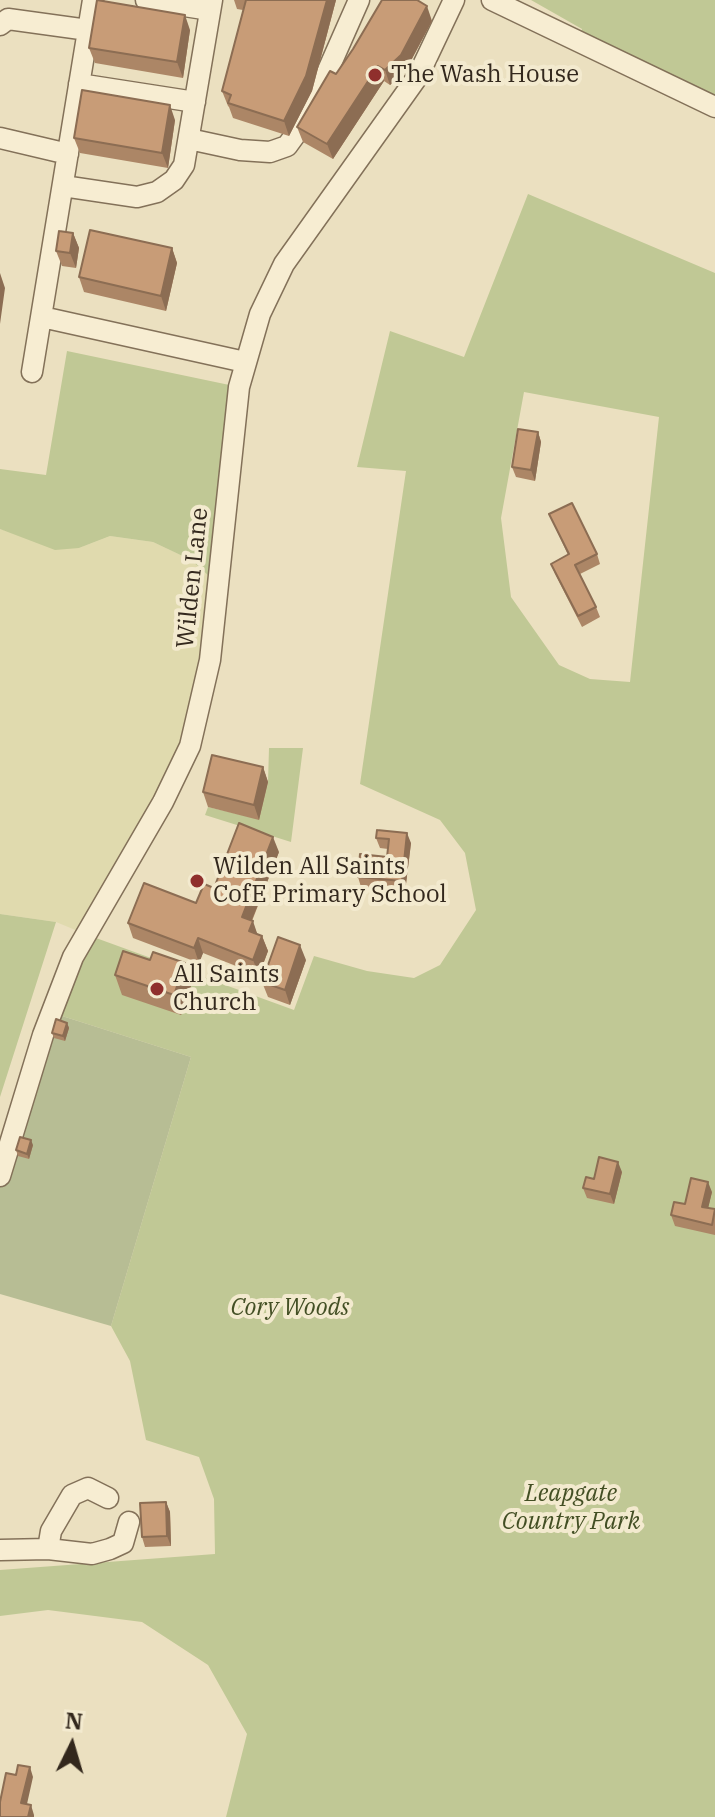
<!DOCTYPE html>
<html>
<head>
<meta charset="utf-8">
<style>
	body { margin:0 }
	#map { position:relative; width:715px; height:1817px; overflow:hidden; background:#ebe0c0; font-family:"IBM Plex Serif",serif }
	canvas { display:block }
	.north { position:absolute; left:32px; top:1705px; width:80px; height:80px; -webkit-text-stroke:6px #f3eacf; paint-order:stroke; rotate:5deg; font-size:22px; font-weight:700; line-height:32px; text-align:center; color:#33281d }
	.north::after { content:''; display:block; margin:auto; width:28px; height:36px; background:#33281d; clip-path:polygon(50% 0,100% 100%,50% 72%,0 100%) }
</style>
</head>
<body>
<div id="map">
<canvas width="715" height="1817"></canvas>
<div class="north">N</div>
</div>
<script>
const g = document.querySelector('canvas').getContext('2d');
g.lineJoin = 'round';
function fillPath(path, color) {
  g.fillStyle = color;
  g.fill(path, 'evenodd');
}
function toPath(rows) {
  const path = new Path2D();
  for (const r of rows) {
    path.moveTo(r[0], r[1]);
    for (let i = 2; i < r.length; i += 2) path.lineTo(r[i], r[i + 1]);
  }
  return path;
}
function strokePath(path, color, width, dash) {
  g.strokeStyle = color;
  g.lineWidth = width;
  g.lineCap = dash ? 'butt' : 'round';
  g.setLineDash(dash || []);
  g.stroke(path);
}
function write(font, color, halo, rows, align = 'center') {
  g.font = font + ' "IBM Plex Serif",serif';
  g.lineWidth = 8;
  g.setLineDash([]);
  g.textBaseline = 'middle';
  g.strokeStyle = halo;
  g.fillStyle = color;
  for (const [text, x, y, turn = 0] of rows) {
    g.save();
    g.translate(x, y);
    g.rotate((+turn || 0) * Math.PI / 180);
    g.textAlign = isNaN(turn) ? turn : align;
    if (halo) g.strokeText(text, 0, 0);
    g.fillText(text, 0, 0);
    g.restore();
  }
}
fillPath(toPath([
	[0,529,79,548,110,536,153,542,191,560,219,585,200,708,85,934,56,922,0,914]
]), '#e0daae');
fillPath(toPath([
	[531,0,715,0,715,107,579,42,582,29],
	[528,194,715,273,715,1817,226,1817,247,1734,208,1665,142,1622,48,1610,0,1616,0,1570,215,1554,214,1499,199,1457,146,1440,130,1361,111,1326,191,1057,59,1015,85,934,294,1010,314,956,367,971,414,978,440,965,476,910,465,853,440,820,360,784,406,471,357,467,390,331,464,357],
	[524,392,659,417,630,682,590,679,559,665,511,597,501,518],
	[67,351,239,387,219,585,191,560,153,542,110,536,79,548,55,550,0,529,0,469,46,475],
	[269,748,303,748,291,842,205,815,208,807,259,819,268,782],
	[0,914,56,922,0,1097]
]), '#c0c895');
fillPath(toPath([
	[59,1015,191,1057,111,1326,0,1294,0,1176]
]), '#b7bd94');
const minor = toPath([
	[146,0,210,10],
	[492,0,715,107],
	[0,25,8,19,88,30],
	[79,84,195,102],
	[0,138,68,154],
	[189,139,240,150,270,152,287,146,306,120,359,0],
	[63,186,137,197,157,192,174,180,184,165,212,0],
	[42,317,245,362],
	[32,372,93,0],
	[0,1176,43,1035,73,957,163,802,190,746,210,660,239,387,260,314,284,264,418,76,454,0],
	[48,1549,92,1554,110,1549,123,1543,129,1522],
	[0,1550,48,1549,51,1531,72,1495,88,1488,108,1498]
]);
strokePath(minor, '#837159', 23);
strokePath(minor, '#f7edd2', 20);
fillPath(toPath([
	[234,0,336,0,312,91,289,136,233,118,229,107,228,106,222,91,243,10,237,9],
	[432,21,406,70,390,85,384,81,333,159,303,142,297,127,336,74],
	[190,30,183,78,95,63,89,48],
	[175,120,168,168,80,153,74,138],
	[73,233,79,248,76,268,62,266,56,251],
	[172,248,177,263,166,311,84,292,79,277],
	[538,432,541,442,535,481,516,477,512,467],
	[549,514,597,554,600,564,580,574,596,607,600,617,582,627,555,574,551,564,568,555],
	[263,767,268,782,259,820,208,807,203,792],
	[377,830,411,843,405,892,361,887,358,877,387,857,388,849,380,848,376,838],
	[279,852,252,921,257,934,262,936,268,951,259,975,203,953,199,963,133,938,128,923,196,903,214,888],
	[306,960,290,1005,268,997,262,982],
	[115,975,192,983,181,1015,122,995],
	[67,1023,69,1028,65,1041,54,1038,52,1033],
	[33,1145,29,1159,18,1156,16,1150],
	[622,1172,614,1204,587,1198,583,1188,594,1179],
	[712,1192,708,1208,715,1209,715,1235,675,1226,671,1215,685,1204],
	[166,1502,170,1512,171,1546,145,1547,142,1537]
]), '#ac8666');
fillPath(toPath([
	[327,0,336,0,312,91,289,136,284,121],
	[427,6,432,21,406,70,390,85,385,70],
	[185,15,190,30,183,78,177,62],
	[378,66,384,81,333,159,327,144],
	[170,105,175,120,168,168,162,153],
	[73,233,79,248,76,268,70,253],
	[172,248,177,263,166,311,161,296],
	[0,273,5,288,0,324],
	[538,432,541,442,535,481,531,470],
	[263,767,268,782,259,820,254,805],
	[407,833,411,843,405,892,402,881],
	[273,837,279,852,247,932,242,917],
	[253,921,258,936,249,931],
	[262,936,268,951,259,975,253,960],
	[198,938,203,953,199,963,194,948],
	[300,945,306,960,290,1005,285,990],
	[185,963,192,983,181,1015,174,995],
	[67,1023,69,1028,65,1041,63,1036],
	[31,1140,33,1145,29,1159,27,1154],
	[618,1162,622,1172,614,1204,610,1194],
	[708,1182,712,1192,706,1217,702,1207],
	[166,1502,170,1512,171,1546,167,1536],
	[30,1767,33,1777,25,1813,21,1803],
	[31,1805,34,1815,34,1817,28,1817]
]), '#8c6d53');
const building = toPath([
	[97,0,185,15,177,62,89,48,97,0],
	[246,0,327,0,306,76,284,121,228,103,231,95,222,91,246,0],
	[382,0,417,0,427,6,401,55,385,70,378,66,327,144,297,127,330,71,336,74,353,49,382,0],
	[82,90,170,105,162,153,74,138,82,90],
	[90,230,172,248,161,296,79,277,90,230],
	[59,231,73,233,70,253,56,251,59,231],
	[518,429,538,432,531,470,512,467,518,429],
	[572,503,597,554,575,565,596,607,578,616,551,564,569,554,549,514,572,503],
	[212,755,263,767,254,805,203,792,212,755],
	[239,823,273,837,242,917,253,921,249,931,262,936,253,960,198,938,194,948,128,923,144,883,196,903,204,884,214,888,239,823],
	[377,830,407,833,402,881,358,877,360,854,387,857,389,839,376,838,377,830],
	[278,937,300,945,285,990,262,982,278,937],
	[123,951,150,960,153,952,185,963,174,995,115,975,123,951],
	[56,1019,67,1023,63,1036,52,1033,56,1019],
	[20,1137,31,1140,27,1154,16,1150,20,1137],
	[599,1157,618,1162,610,1194,583,1188,586,1177,594,1179,599,1157],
	[691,1178,708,1182,702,1207,715,1209,712,1225,671,1215,674,1202,685,1204,691,1178],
	[166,1502,167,1536,142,1537,140,1503,166,1502],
	[18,1765,30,1767,21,1803,31,1805,28,1817,0,1817,0,1802,6,1773,16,1775,18,1765]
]);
fillPath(building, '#c89c77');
strokePath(building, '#8c6d53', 2);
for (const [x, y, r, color] of [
	[375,75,8,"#8f2f2c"],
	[197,881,8,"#8f2f2c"],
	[157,989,8,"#8f2f2c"]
]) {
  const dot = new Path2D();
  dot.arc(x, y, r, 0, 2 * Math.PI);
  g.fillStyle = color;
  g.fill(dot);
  strokePath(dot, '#f3eacf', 3);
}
write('24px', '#33281d', '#f3eacf', [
	["The Wash House",391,75],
	["Wilden All Saints",213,867],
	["CofE Primary School",213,895],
	["All Saints",173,975],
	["Church",173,1003]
], 'left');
write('24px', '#33281d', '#f3eacf', [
	["Wilden Lane",193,578,-84]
]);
write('italic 24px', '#434f24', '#f3eacf', [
	["Cory Woods",290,1308],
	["Leapgate",571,1494],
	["Country Park",571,1522]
]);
</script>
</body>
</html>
